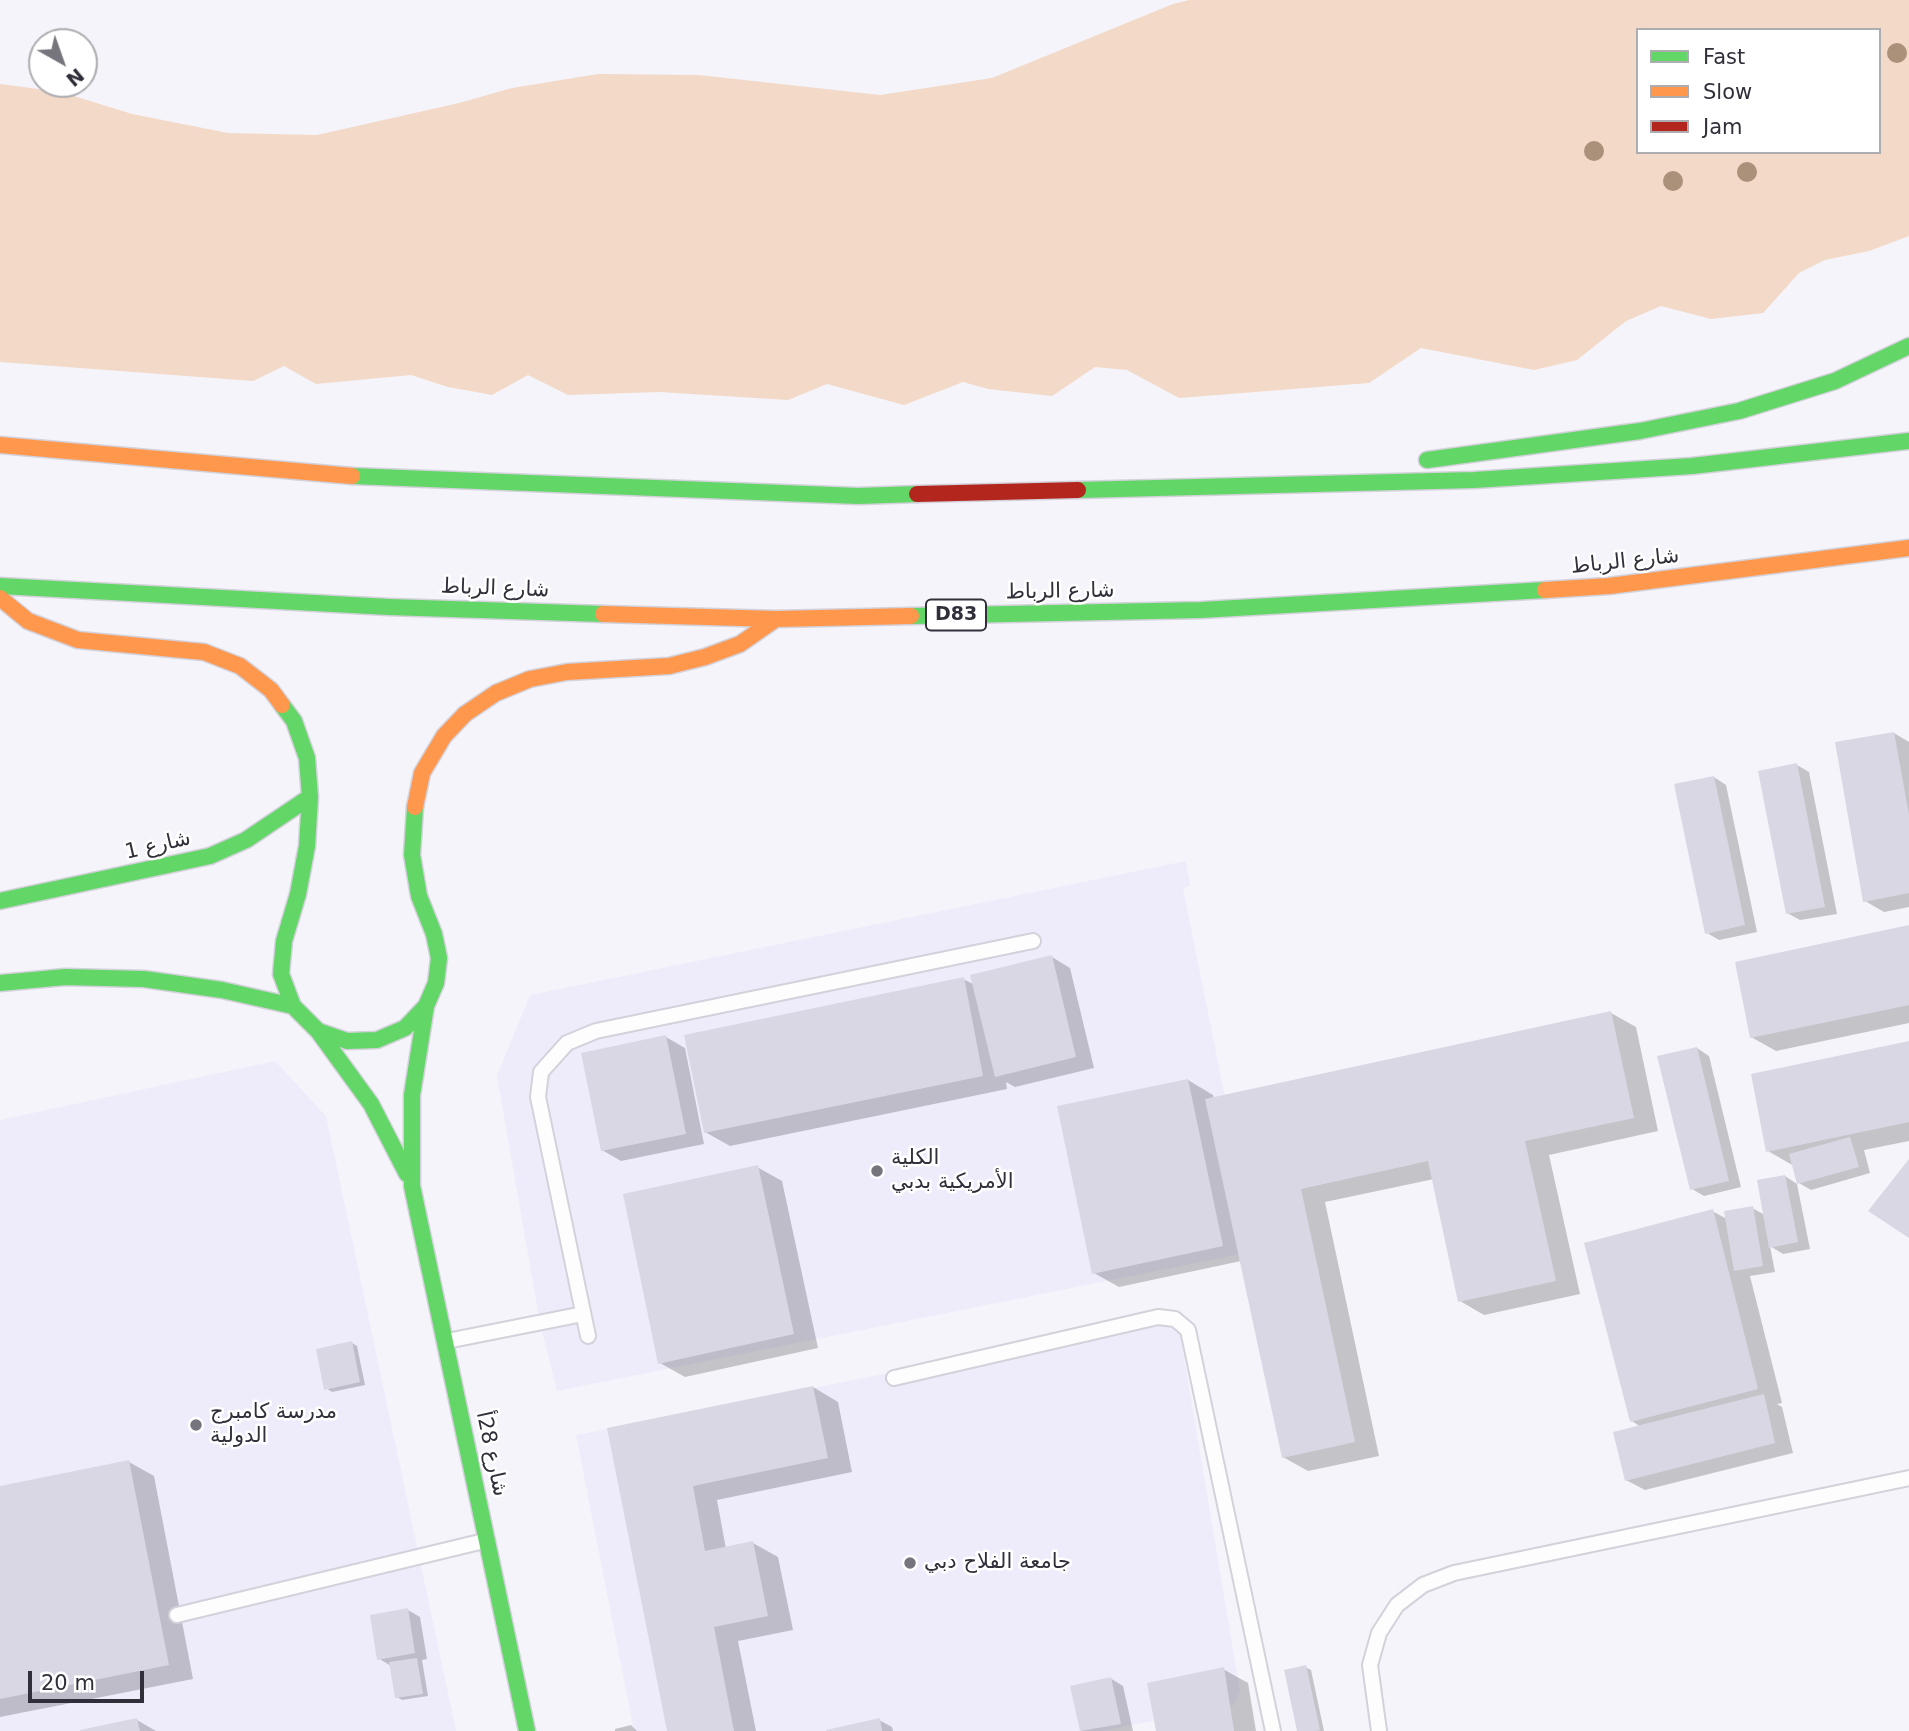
<!DOCTYPE html>
<html>
<head>
<meta charset="utf-8">
<style>
	body { margin:0 }
	#map { position:relative; width:1909px; height:1731px; overflow:hidden; background:#f5f4fa; font-family:"DejaVu Sans",sans-serif }
	canvas { display:block }
	.legend { position:absolute; left:1636px; top:28px; width:245px; height:126px; box-sizing:border-box; background:#fff; border:2px solid #adacb0; margin:0; padding:9px 12px; list-style:none; font-size:21px; color:#312f3a }
	.legend li { display:flex; align-items:center; gap:14px; height:35px }
	.legend b { width:35px; border:2px solid #adacb0 }
	.north { position:absolute; left:28px; top:28px; width:70px; height:70px; box-sizing:border-box; background:#fff; border:2px solid #adacb0; border-radius:50%; rotate:140deg; font-size:19px; font-weight:700; line-height:28px; text-align:center; color:#312f3a }
	.north::after { content:''; display:block; margin:auto; width:24px; height:32px; background:#76747d; clip-path:polygon(50% 0,100% 100%,50% 72%,0 100%) }
	.scale { position:absolute; left:28px; top:1671px; width:116px; height:32px; box-sizing:border-box; border:4px solid #312f3a; border-top:0; padding-left:9px; font-size:21px; line-height:24px; white-space:nowrap; color:#312f3a; -webkit-text-stroke:5px #fff; paint-order:stroke }
</style>
</head>
<body>
<div id="map">
<canvas width="1909" height="1731"></canvas>
<ul class="legend">
<li><b style="height:9px;background:#63d668"></b>Fast</li>
<li><b style="height:9px;background:#ff974d"></b>Slow</li>
<li><b style="height:9px;background:#b3261e"></b>Jam</li>
</ul>
<div class="north">N</div>
<div class="scale">20 m</div>
</div>
<script>
const g = document.querySelector('canvas').getContext('2d');
g.lineJoin = 'round';
function fillPath(path, color) {
  g.fillStyle = color;
  g.fill(path, 'evenodd');
}
function toPath(rows) {
  const path = new Path2D();
  for (const r of rows) {
    path.moveTo(r[0], r[1]);
    for (let i = 2; i < r.length; i += 2) path.lineTo(r[i], r[i + 1]);
  }
  return path;
}
function strokePath(path, color, width, dash) {
  g.strokeStyle = color;
  g.lineWidth = width;
  g.lineCap = dash ? 'butt' : 'round';
  g.setLineDash(dash || []);
  g.stroke(path);
}
function write(font, color, halo, rows, align = 'center') {
  g.font = font + ' "DejaVu Sans","Noto Sans Arabic",sans-serif';
  g.lineWidth = 5;
  g.setLineDash([]);
  g.textBaseline = 'middle';
  g.strokeStyle = halo;
  g.fillStyle = color;
  for (const [text, x, y, turn = 0] of rows) {
    g.save();
    g.translate(x, y);
    g.rotate((+turn || 0) * Math.PI / 180);
    g.textAlign = isNaN(turn) ? turn : align;
    if (halo) g.strokeText(text, 0, 0);
    g.fillText(text, 0, 0);
    g.restore();
  }
}
fillPath(toPath([
	[1186,861,1190,886,1183,888,1256,1251,557,1391,540,1323,497,1076,530,995],
	[275,1061,326,1116,456,1731,0,1731,0,1120],
	[1177,1316,1240,1691,1234,1705,1102,1731,634,1731,576,1435]
]), '#eeecfb');
fillPath(toPath([
	[1189,0,1909,0,1909,236,1869,251,1825,260,1799,273,1763,313,1711,319,1661,306,1626,321,1577,360,1534,370,1421,348,1369,383,1179,398,1127,370,1095,367,1052,396,988,389,963,382,904,405,827,384,788,400,659,392,568,395,528,375,492,395,448,387,411,375,316,384,284,366,253,381,0,362,0,84,61,92,132,114,228,133,317,135,459,103,512,88,598,74,699,75,880,95,992,78,1173,4],
	[1638,30,1879,30,1879,152,1638,152]
]), '#f3d9c7');
fillPath(toPath([
	[1894,733,1909,742,1909,907,1884,912,1865,901],
	[1797,765,1809,772,1837,914,1800,920,1787,913],
	[1714,777,1726,785,1757,932,1719,940,1707,933],
	[1909,927,1909,1023,1776,1051,1751,1037],
	[1052,957,1070,968,1094,1068,1015,1087,1006,1082,1007,1089,730,1146,705,1132,963,979,975,985],
	[1611,1013,1636,1027,1658,1131,1549,1155,1580,1294,1484,1315,1460,1301,1434,1179,1325,1202,1379,1456,1308,1471,1283,1457,1241,1261,1119,1287,1094,1273,1188,1080,1213,1095,1214,1099],
	[666,1037,685,1048,704,1144,621,1161,602,1150],
	[1909,1043,1909,1141,1864,1150,1870,1173,1811,1190,1799,1183,1794,1166,1768,1151],
	[1697,1048,1709,1056,1741,1187,1704,1196,1692,1189],
	[757,1167,782,1181,818,1348,685,1377,660,1363],
	[1785,1176,1797,1184,1810,1249,1783,1254,1770,1246,1775,1272,1750,1276,1782,1403,1777,1404,1782,1407,1793,1453,1645,1490,1626,1480,1641,1427,1632,1421,1712,1211,1727,1219,1752,1208,1765,1215],
	[352,1343,357,1346,365,1385,332,1392,326,1388],
	[813,1387,838,1402,852,1472,717,1500,726,1549,753,1543,778,1557,793,1630,738,1641,756,1731,669,1731,609,1429],
	[129,1462,154,1476,193,1679,0,1717,0,1488],
	[408,1610,420,1617,427,1659,422,1660,428,1696,402,1700,397,1697,391,1666,378,1658],
	[1305,1667,1311,1670,1324,1731,1299,1731],
	[1223,1669,1248,1683,1256,1731,1158,1731],
	[1110,1678,1123,1686,1133,1731,1082,1731,1072,1687],
	[137,1720,156,1731,83,1731],
	[879,1720,892,1727,893,1731,829,1731],
	[631,1725,637,1731,615,1731,615,1729]
]), '#0003');
fillPath(toPath([
	[1894,732,1909,815,1909,893,1863,902,1835,742],
	[1797,763,1825,907,1786,914,1758,771],
	[1714,776,1745,925,1705,934,1674,784],
	[1909,925,1909,1005,1750,1038,1735,962],
	[1052,955,1076,1057,995,1077,970,975],
	[964,977,983,1076,704,1133,684,1035],
	[1611,1011,1634,1118,1525,1141,1556,1281,1458,1302,1428,1161,1301,1189,1355,1442,1282,1458,1205,1099],
	[666,1035,686,1134,601,1151,581,1053],
	[1909,1041,1909,1122,1766,1152,1751,1074],
	[1697,1047,1729,1181,1690,1190,1657,1056],
	[1188,1079,1223,1246,1092,1274,1057,1106],
	[1850,1137,1859,1167,1797,1184,1789,1154],
	[1909,1159,1909,1238,1868,1211],
	[758,1165,794,1334,658,1364,623,1194],
	[1785,1175,1798,1242,1769,1248,1757,1180],
	[1753,1206,1763,1266,1734,1271,1724,1211],
	[1713,1209,1758,1389,1630,1422,1584,1243],
	[352,1341,360,1382,324,1390,316,1349],
	[813,1386,828,1458,693,1486,705,1551,753,1541,768,1616,714,1627,734,1731,667,1731,607,1428],
	[1764,1394,1775,1443,1625,1481,1613,1432],
	[129,1460,169,1665,0,1699,0,1486],
	[408,1608,415,1653,377,1660,370,1615],
	[417,1658,423,1694,395,1698,389,1662],
	[1306,1665,1320,1730,1316,1731,1297,1731,1284,1670],
	[1224,1667,1234,1731,1156,1731,1147,1683],
	[1111,1677,1121,1724,1080,1731,1070,1686],
	[137,1718,140,1731,80,1731,80,1730],
	[880,1718,882,1731,826,1731,826,1730]
]), '#dad7e5');
const lane = toPath([
	[588,1336,538,1097,541,1072,567,1043,596,1031,1033,941],
	[447,1341,583,1314],
	[894,1378,1158,1317,1175,1319,1188,1330,1273,1731],
	[177,1615,484,1541],
	[1379,1731,1370,1665,1379,1633,1397,1605,1423,1585,1454,1573,1909,1478]
]);
const fast = toPath([
	[1427,460,1640,431,1739,411,1835,381,1909,346],
	[352,476,858,496,917,494],
	[1078,490,1474,480,1692,466,1909,441],
	[0,586,389,607,603,614],
	[911,616,1201,610,1545,590],
	[282,705,294,721,307,758,310,797,307,846,298,894,284,941,281,974,293,1006,318,1031,347,1041,377,1040,405,1028,426,1006,436,983,439,958,434,934,419,896,412,855,415,807],
	[0,901,210,856,246,840,310,797],
	[0,983,65,977,144,979,222,990,293,1006],
	[426,1006,412,1095,412,1186,527,1731],
	[318,1031,371,1104,407,1174]
]);
const slow = toPath([
	[0,445,352,476],
	[1545,590,1609,586,1909,548],
	[0,598,28,621,78,640,204,652,240,666,271,690,282,705],
	[603,614,776,619,911,616],
	[415,807,422,773,444,736,465,714,496,693,530,679,567,672,669,666,705,657,740,644,776,619]
]);
const jam = toPath([
	[917,494,1078,490]
]);
strokePath(lane, '#d3d1da', 18);
strokePath(fast, '#d3d1da', 19);
strokePath(slow, '#d3d1da', 19);
strokePath(jam, '#d3d1da', 19);
strokePath(lane, '#fefdfe', 14);
strokePath(fast, '#63d668', 16);
strokePath(slow, '#ff974d', 16);
strokePath(jam, '#b3261e', 16);
g.fillStyle = '#ab917a';
for (const [x, y] of [
	[1897,53],
	[1594,151],
	[1747,172],
	[1673,181]
]) {
  g.beginPath();
  g.arc(x, y, 10, 0, 2 * Math.PI);
  g.fill();
}
for (const [x, y, r, color] of [
	[877,1171,7,"#76747d"],
	[196,1425,7,"#76747d"],
	[910,1563,7,"#76747d"]
]) {
  const dot = new Path2D();
  dot.arc(x, y, r, 0, 2 * Math.PI);
  g.fillStyle = color;
  g.fill(dot);
  strokePath(dot, '#fff', 2.5);
}
for (const [x, y, w] of [
	[956,615,60]
]) {
  const box = new Path2D();
  box.roundRect(x - w / 2, y - 15.5, w, 31, 5);
  g.fillStyle = '#fff';
  g.fill(box);
  strokePath(box, '#312f3a', 2);
}
write('bold 19px', '#312f3a', null, [
	["D83",956,615]
]);
write('21px', '#312f3a', '#fff', [
	["شارع الرباط",1625,562,-6],
	["شارع الرباط",495,589,2],
	["شارع الرباط",1060,592,-1],
	["شارع 1",158,846,-13],
	["شارع 28أ",491,1454,78]
]);
write('21px', '#312f3a', '#fff', [
	["الكلية",891,1159],
	["الأمريكية بدبي",891,1183],
	["مدرسة كامبرج",210,1413],
	["الدولية",210,1437],
	["جامعة الفلاح دبي",924,1563]
], 'left');
</script>
</body>
</html>
